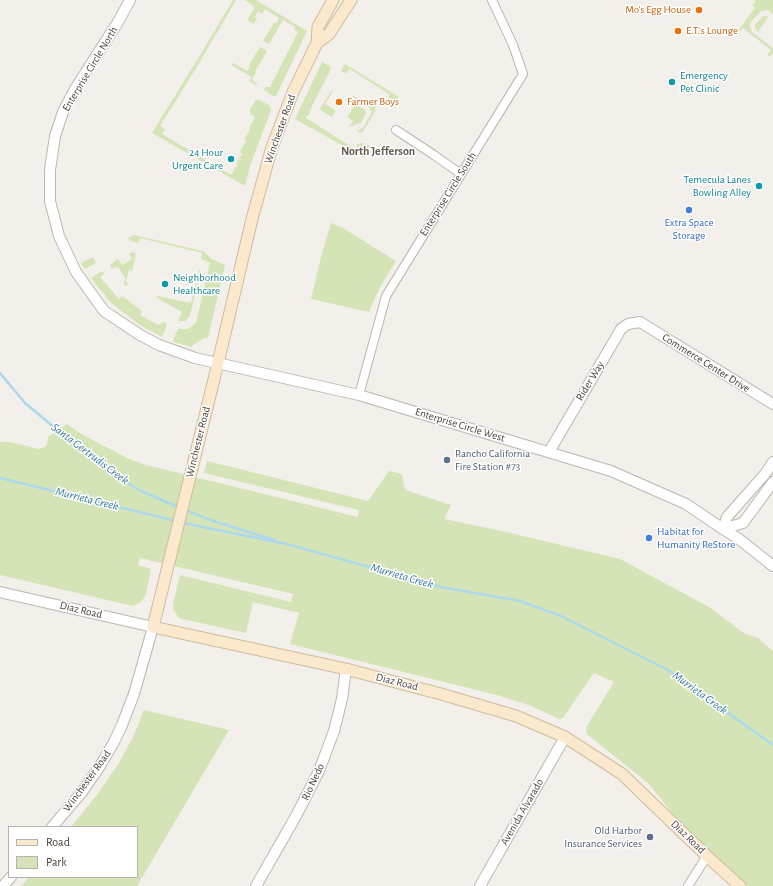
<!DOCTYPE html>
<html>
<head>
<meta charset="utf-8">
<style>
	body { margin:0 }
	#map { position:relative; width:773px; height:886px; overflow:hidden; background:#f3efea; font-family:"Alegreya Sans",sans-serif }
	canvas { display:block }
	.legend { position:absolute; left:8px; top:826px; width:130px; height:52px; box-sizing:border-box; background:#fff; border:1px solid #b5b2af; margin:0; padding:5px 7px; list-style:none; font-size:12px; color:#473f38 }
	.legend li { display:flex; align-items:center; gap:8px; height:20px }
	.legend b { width:20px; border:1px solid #b5b2af }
</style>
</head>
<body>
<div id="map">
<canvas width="773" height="886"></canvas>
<ul class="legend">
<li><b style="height:5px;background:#fae9cd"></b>Road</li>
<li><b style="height:11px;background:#d5e4b6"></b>Park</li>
</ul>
</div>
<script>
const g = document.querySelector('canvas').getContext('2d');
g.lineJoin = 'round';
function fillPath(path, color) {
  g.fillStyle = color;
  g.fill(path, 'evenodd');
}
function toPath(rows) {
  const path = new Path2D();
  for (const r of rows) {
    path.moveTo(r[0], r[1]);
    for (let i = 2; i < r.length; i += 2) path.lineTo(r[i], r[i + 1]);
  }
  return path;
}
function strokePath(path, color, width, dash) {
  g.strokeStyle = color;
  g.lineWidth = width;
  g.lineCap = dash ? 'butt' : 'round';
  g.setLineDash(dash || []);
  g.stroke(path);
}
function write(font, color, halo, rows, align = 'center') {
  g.font = font + ' "Alegreya Sans",sans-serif';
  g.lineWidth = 3;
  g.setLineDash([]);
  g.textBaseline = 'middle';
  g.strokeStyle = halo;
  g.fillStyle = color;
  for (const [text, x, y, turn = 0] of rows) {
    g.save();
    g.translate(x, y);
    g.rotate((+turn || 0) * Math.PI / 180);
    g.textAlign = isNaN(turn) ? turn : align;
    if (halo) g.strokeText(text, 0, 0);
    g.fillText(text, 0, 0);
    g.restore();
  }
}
fillPath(toPath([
	[233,0,236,0,198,65,160,126,165,129,162,134,231,175,238,163,237,162,242,154,240,152,246,141,244,140,250,129,249,128,255,117,250,114,251,112,249,111,256,100,259,100,269,105,271,110,250,166,245,186,152,133,199,57],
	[245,0,256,0,307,31,276,96,273,96,264,90,265,87,270,87,298,32,294,30,295,27,283,20,269,44,263,41,274,23,277,23,279,18,265,9,262,14,258,11,255,17,257,19,254,24,247,20,255,7],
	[755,0,773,0,773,14,768,10,761,11,750,23,750,26,752,32,773,48,773,53,769,57,768,54,771,50,743,28,738,33,737,32,755,8,752,5,756,1],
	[763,16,768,16,770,17,768,17,758,32,755,28,755,25],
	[260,47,267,51,256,70,256,72,252,80,257,83,257,84,255,85,249,81,252,77,231,65,233,63,247,71,250,67,249,65],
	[322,62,330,66,331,69,313,104,308,116,306,116,306,118,355,149,358,144,363,143,371,146,365,158,295,119],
	[345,64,399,97,395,104,388,100,389,94,350,69,346,73,342,72,341,71],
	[332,90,333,91,325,104,335,110,335,112,332,117,321,110,320,108],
	[352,95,369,105,372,101,376,105,375,111,363,132,360,133,357,131,363,128,372,112,369,107,351,97],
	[356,104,365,110,366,113,361,123,349,127,353,121,347,117],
	[331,223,343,228,396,261,379,289,369,312,311,299,322,253],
	[134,235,203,251,212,259,225,265,208,338,204,338,193,345,192,347,173,342,173,340,178,329,188,329,196,323,210,263,201,259,202,253,140,238,138,243,132,241,131,242,128,238],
	[132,252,136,253,132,271,129,270,126,282,128,283,127,286,126,286,123,282,126,279,118,267,112,269,110,265,118,259,122,265,132,259,129,254],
	[93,257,96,263,85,269,81,263],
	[199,269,200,272,190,316,185,321,178,321,182,312,157,298,157,296,191,303],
	[102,271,104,274,100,277,119,299,122,296,142,311,140,315,158,325,164,322,166,323,166,328,162,337,140,325,111,303,91,278],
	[67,424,83,435,127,458,146,465,358,517,359,510,204,473,207,461,368,501,389,471,402,474,404,487,408,491,451,505,444,519,502,531,620,559,709,607,745,634,758,638,773,651,773,886,746,886,706,851,687,832,649,784,588,735,586,732,587,726,614,682,594,673,563,718,559,719,529,705,497,695,290,644,299,613,253,602,246,633,182,619,178,617,173,609,173,603,180,575,291,602,293,594,140,558,138,565,151,569,146,594,141,602,133,606,0,575,0,442,10,442,39,449,43,448,47,445,48,437],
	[144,710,229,730,137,886,21,886,29,877,137,877,137,827,71,827,96,796,119,763,134,735]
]), '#d5e4b6');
strokePath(toPath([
	[0,373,25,403,97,463,139,490,180,508],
	[0,478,176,521],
	[185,510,216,522,275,540],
	[181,522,207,528,287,544,441,587,520,601,561,616,668,670,773,745]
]), '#abd9eb', 2.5);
const minor = toPath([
	[396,130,434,155,461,174],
	[359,395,386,296,523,74,513,45,492,0],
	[688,886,707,856]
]);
const tertiary = toPath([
	[130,0,118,22,75,89,63,112,55,136,50,170,50,201,59,236,76,272,104,311,140,335,159,345,195,358,359,395,611,471,686,504,723,529,739,539,773,566],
	[549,452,621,329,628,324,640,322,773,404],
	[723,529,727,517,765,474,773,462],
	[723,529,743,523,773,482],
	[0,592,153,627,134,694,122,725,114,742,100,766,82,792,52,827],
	[3,886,11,877],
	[256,886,296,816,319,771,334,731,342,699,346,669],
	[480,886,565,737]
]);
const secondary = toPath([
	[351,0,329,34,317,43,315,47,293,92,272,147,252,219,218,363,153,627,346,669,441,694,516,716,565,737,622,774,711,860,740,886],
	[317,43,318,27,333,0]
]);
strokePath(minor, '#beb6ad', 10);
strokePath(tertiary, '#beb6ad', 12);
strokePath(secondary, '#cfbc9d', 13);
strokePath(minor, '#fff', 8);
strokePath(tertiary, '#fff', 10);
strokePath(secondary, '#fae9cd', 11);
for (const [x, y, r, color] of [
	[699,10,4,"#e8710a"],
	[678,31,4,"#e8710a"],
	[672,82,4,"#0f9aa8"],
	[339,102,4,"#e8710a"],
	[231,159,4,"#0f9aa8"],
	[759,186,4,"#0f9aa8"],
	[689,210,4,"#3f7fe0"],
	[165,284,4,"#0f9aa8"],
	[447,460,4,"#5c6f8a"],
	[649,538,4,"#3f7fe0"],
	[650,837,4,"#5c6f8a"]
]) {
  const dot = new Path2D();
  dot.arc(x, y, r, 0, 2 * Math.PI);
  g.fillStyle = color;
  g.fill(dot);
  strokePath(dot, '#fff', 1.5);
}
write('11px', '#c56008', '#fff', [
	["Mo's Egg House",691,10,"right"],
	["E.T.'s Lounge",686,31],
	["Farmer Boys",347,102]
], 'left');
write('11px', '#473f38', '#fff', [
	["Enterprise Circle North",90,69,-59],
	["Winchester Road",280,129,-70],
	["Enterprise Circle South",448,194,-58],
	["Commerce Center Drive",706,363,32],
	["Rider Way",590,381,-59],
	["Enterprise Circle West",460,425,17],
	["Winchester Road",198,442,-76],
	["Diaz Road",81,610,13],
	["Diaz Road",397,682,14],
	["Winchester Road",87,781,-54],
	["Rio Nedo",313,782,-65],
	["Avenida Alvarado",522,812,-60],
	["Diaz Road",688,837,44]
]);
write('11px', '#0d838f', '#fff', [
	["Emergency",680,76],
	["Pet Clinic",680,89],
	["24 Hour",223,153,"right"],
	["Urgent Care",223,166,"right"],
	["Temecula Lanes",751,180,"right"],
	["Bowling Alley",751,193,"right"],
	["Neighborhood",173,278],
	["Healthcare",173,291]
], 'left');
write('11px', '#366cbe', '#fff', [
	["Extra Space",689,223],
	["Storage",689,236],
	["Habitat for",657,532,"left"],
	["Humanity ReStore",657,545,"left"]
]);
write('11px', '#4e5e75', '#fff', [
	["Rancho California",455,454],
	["Fire Station #73",455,467],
	["Old Harbor",642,831,"right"],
	["Insurance Services",642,844,"right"]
], 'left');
write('bold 12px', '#695c50', '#fff', [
	["North Jefferson",378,151]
]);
write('italic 12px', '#367d9c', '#fff', [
	["Santa Gertrudis Creek",90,454,37],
	["Murrieta Creek",87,499,14],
	["Murrieta Creek",402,576,16],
	["Murrieta Creek",700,693,36]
]);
</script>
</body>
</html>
